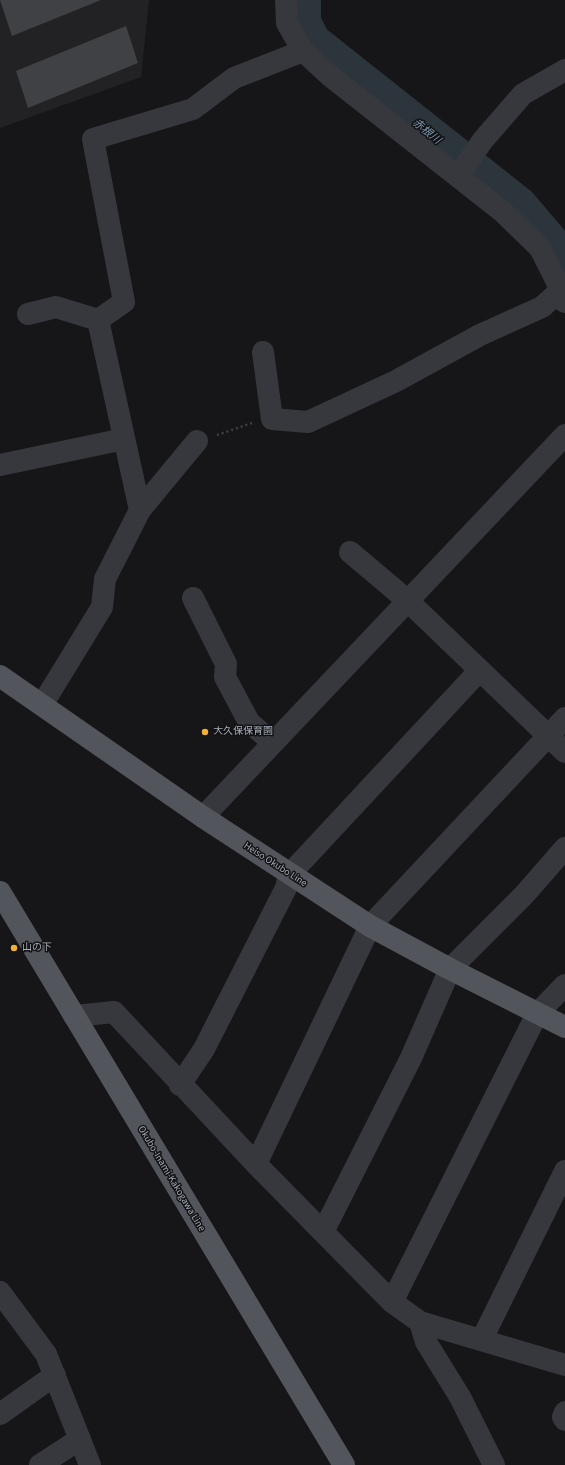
<!DOCTYPE html>
<html>
<head>
<meta charset="utf-8">
<style>
	body { margin:0 }
	canvas { display:block; background:#161618 }
</style>
</head>
<body>
<canvas width="565" height="1465"></canvas>
<script>
const g = document.querySelector('canvas').getContext('2d');
g.lineJoin = 'round';
function fillPath(path, color) {
  g.fillStyle = color;
  g.fill(path, 'evenodd');
}
function toPath(rows) {
  const path = new Path2D();
  for (const r of rows) {
    path.moveTo(r[0], r[1]);
    for (let i = 2; i < r.length; i += 2) path.lineTo(r[i], r[i + 1]);
  }
  return path;
}
function strokePath(path, color, width, dash) {
  g.strokeStyle = color;
  g.lineWidth = width;
  g.lineCap = dash ? 'butt' : 'round';
  g.setLineDash(dash || []);
  g.stroke(path);
}
function write(font, color, halo, rows, align = 'center') {
  g.font = font + ' "Source Sans 3","Noto Sans JP",sans-serif';
  g.lineWidth = 3;
  g.setLineDash([]);
  g.textBaseline = 'middle';
  g.strokeStyle = halo;
  g.fillStyle = color;
  for (const [text, x, y, turn = 0] of rows) {
    g.save();
    g.translate(x, y);
    g.rotate((+turn || 0) * Math.PI / 180);
    g.textAlign = isNaN(turn) ? turn : align;
    if (halo) g.strokeText(text, 0, 0);
    g.fillText(text, 0, 0);
    g.restore();
  }
}
fillPath(toPath([
	[0,0,149,0,141,77,0,128]
]), '#222225');
strokePath(toPath([
	[302,0,302,22,312,42,519,206,565,260]
]), '#2c353c', 38);
fillPath(toPath([
	[0,0,101,0,12,36],
	[126,26,138,63,28,108,16,71]
]), '#404145');
strokePath(toPath([
	[217,435,252,423]
]), '#3d3f44', 2.5, [2, 3]);
strokePath(toPath([
	[286,0,287,23,303,51,329,75,503,212,540,248,561,290,565,302],
	[458,176,483,140,523,94,565,70],
	[28,314,56,307,98,320],
	[263,352,272,419,308,422,396,381,480,335,542,307,561,290],
	[0,465,124,439],
	[140,510,197,441],
	[350,552,408,601,565,752],
	[193,598,226,664,225,677,249,722,273,743],
	[42,705,102,607,105,579,140,510,98,320,124,302,93,139,193,109,234,78,303,51],
	[203,817,565,435],
	[74,1016,114,1012,256,1164,392,1302,420,1322,565,1365],
	[180,1085,204,1049,286,888,289,875,480,670],
	[256,1164,370,926,565,718],
	[323,1232,411,1058,450,969,524,895,565,848],
	[0,1292,46,1354,90,1465],
	[392,1302,537,1014,565,985],
	[420,1322,426,1342,460,1397,494,1465],
	[482,1339,565,1171],
	[565,1412,563,1417,565,1420],
	[0,1414,55,1375],
	[40,1465,80,1439]
]), '#37383d', 22);
strokePath(toPath([
	[0,676,203,817,370,926,450,969,565,1027],
	[0,892,344,1465]
]), '#53555c', 22);
for (const [x, y, r, color] of [
	[205,732,4,"#f2b134"],
	[14,948,4,"#f2b134"]
]) {
  const dot = new Path2D();
  dot.arc(x, y, r, 0, 2 * Math.PI);
  g.fillStyle = color;
  g.fill(dot);
  strokePath(dot, '#111113', 1.5);
}
write('10px', '#a8adb8', '#111113', [
	["大久保保育園",213,732],
	["山の下",22,948]
], 'left');
write('10px', '#a8adb8', '#111113', [
	["Heiso Okubo Line",275,865,33],
	["Okubo-Inami-Kakogawa Line",171,1179,59]
]);
write('italic 11px', '#7f9bb3', '#111113', [
	["赤根川",426,132,39]
]);
</script>
</body>
</html>
